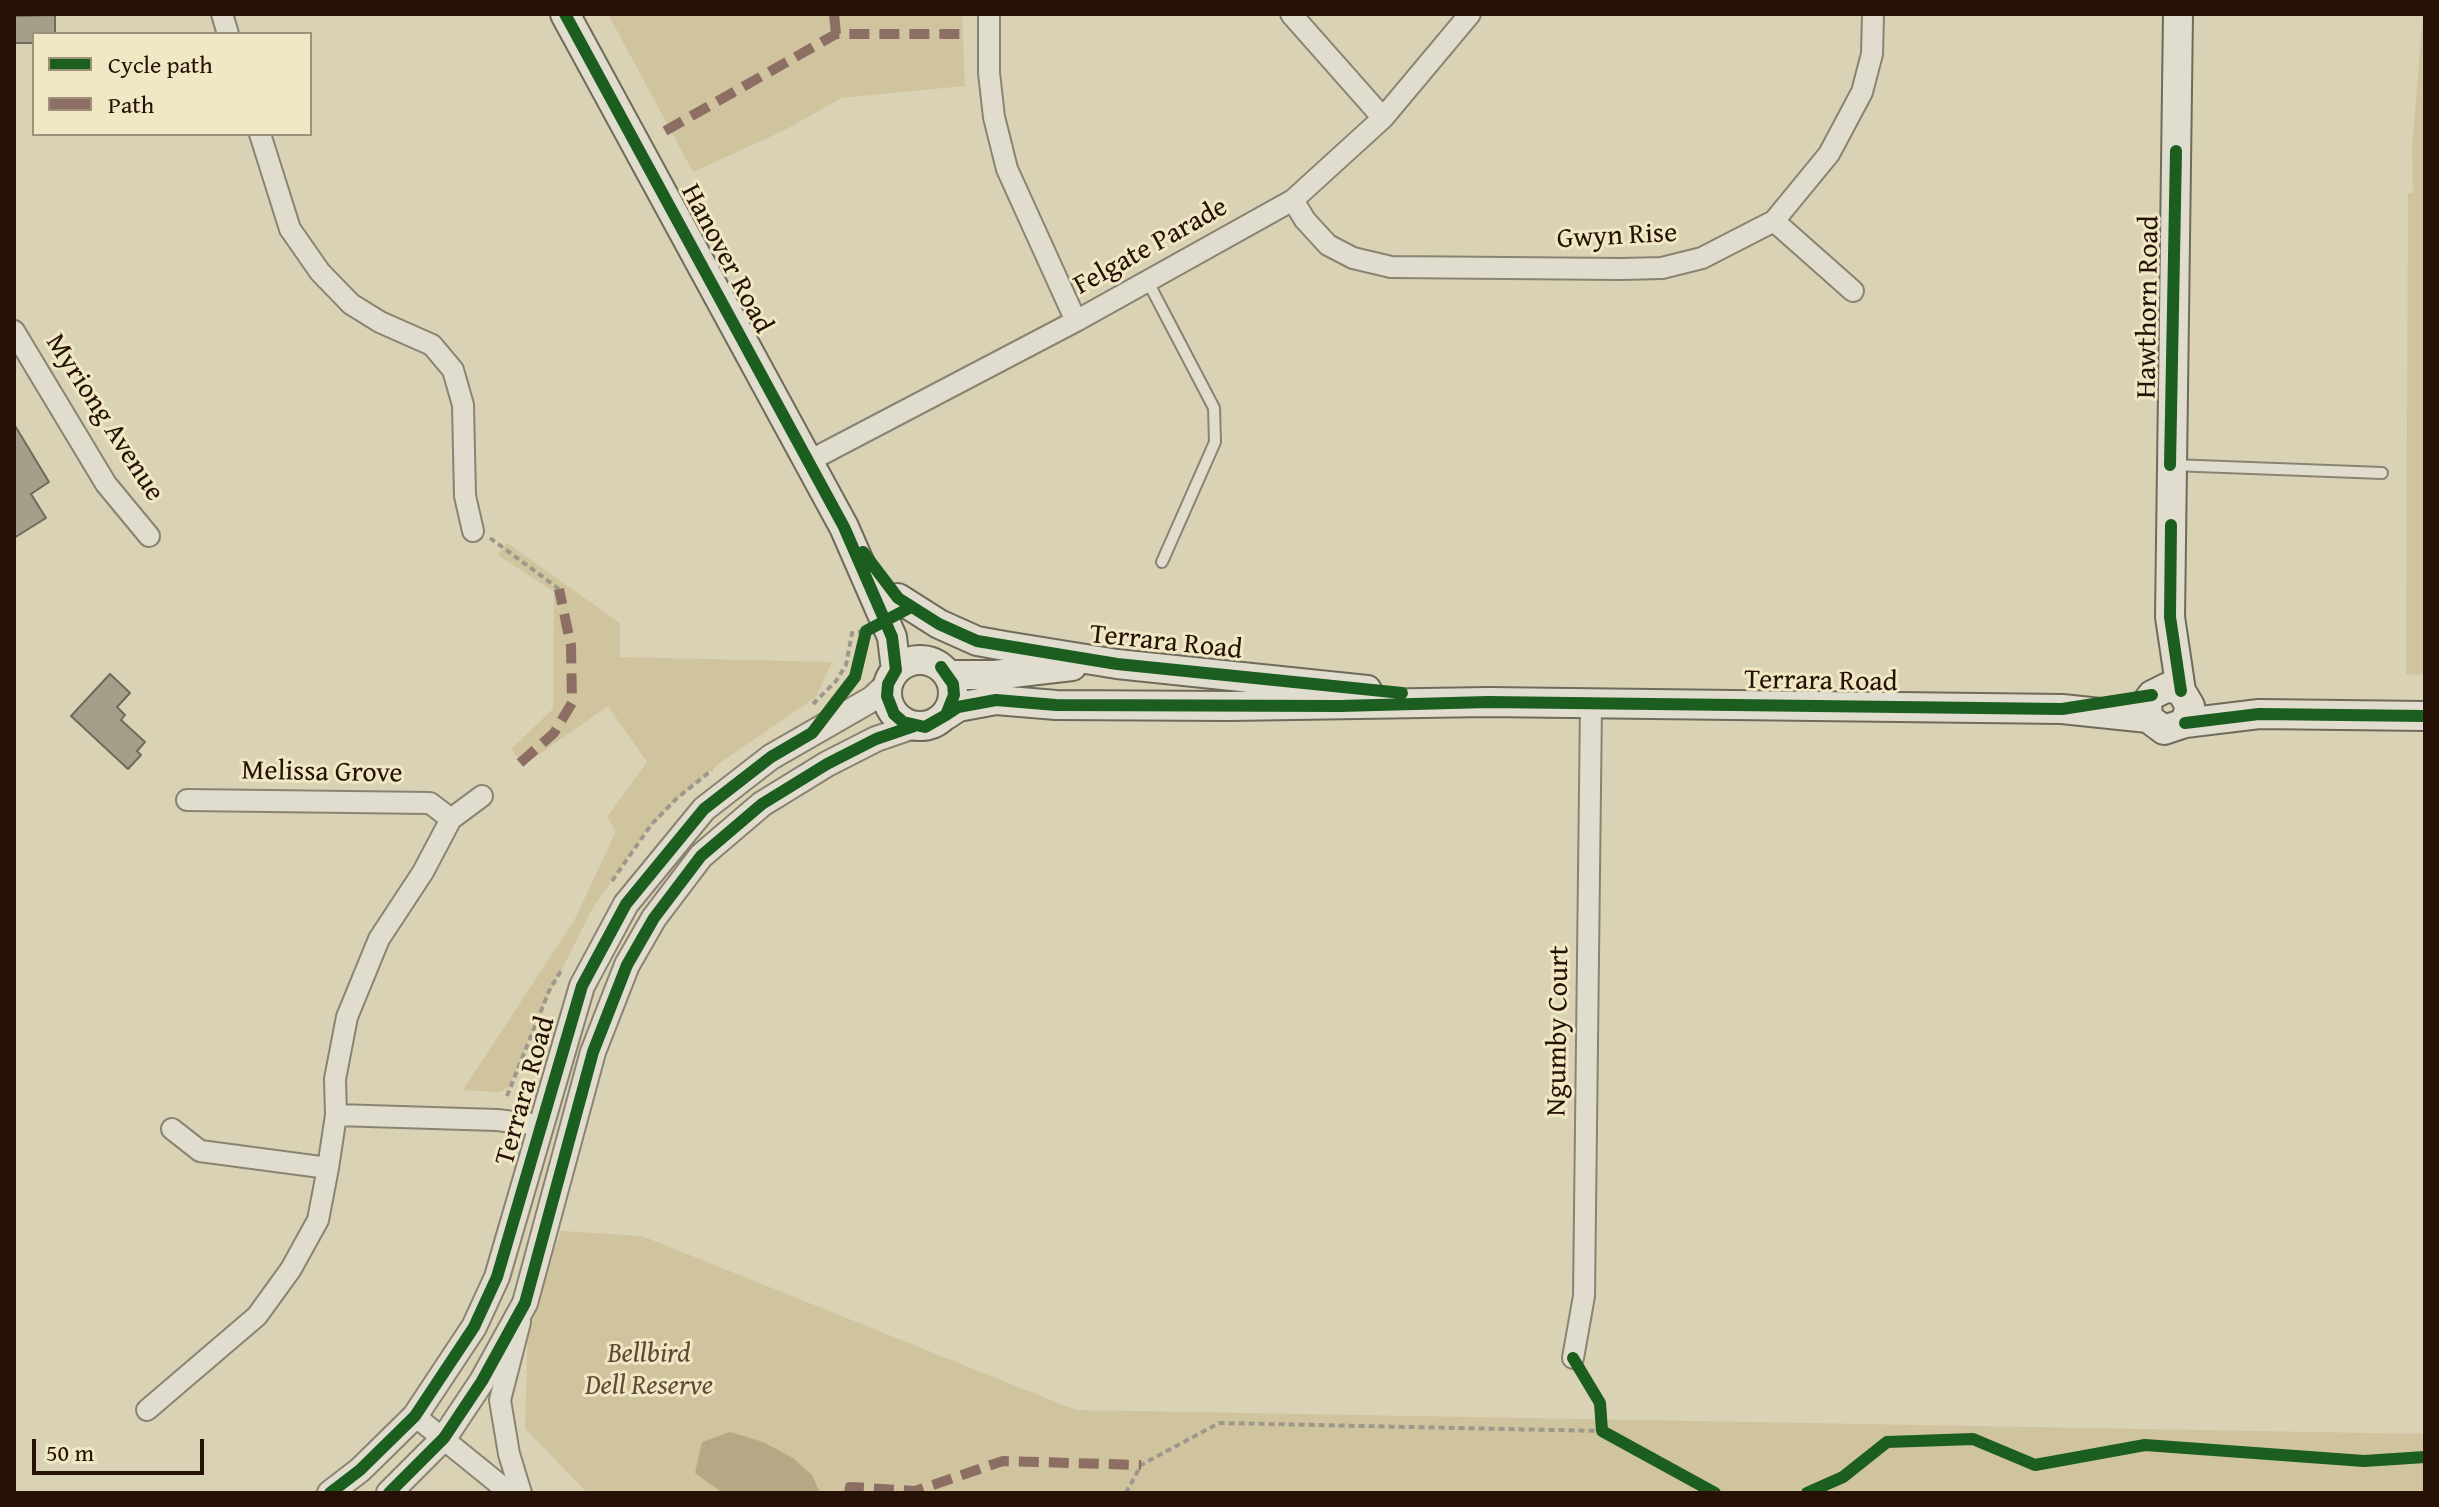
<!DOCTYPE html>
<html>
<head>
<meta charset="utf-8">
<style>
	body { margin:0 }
	#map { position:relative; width:2439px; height:1507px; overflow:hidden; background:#d9d2b5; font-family:"Gentium Book Plus",serif }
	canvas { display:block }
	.frame { position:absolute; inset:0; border:16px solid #251106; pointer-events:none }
	.legend { position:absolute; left:32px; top:32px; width:280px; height:104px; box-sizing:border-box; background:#f0e7c5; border:2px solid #9f9179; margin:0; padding:10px 14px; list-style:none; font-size:24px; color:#251106 }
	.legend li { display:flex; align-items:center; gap:16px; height:40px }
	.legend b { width:40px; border:2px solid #9f9179 }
	.scale { position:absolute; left:32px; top:1439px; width:172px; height:36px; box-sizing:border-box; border:4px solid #251106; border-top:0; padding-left:10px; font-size:24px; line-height:28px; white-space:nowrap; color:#251106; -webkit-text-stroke:6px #f0e7c5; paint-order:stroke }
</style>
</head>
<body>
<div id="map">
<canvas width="2439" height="1507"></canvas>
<div class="frame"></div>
<ul class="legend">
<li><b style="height:10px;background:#1b5e20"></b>Cycle path</li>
<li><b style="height:10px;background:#8d6e63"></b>Path</li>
</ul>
<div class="scale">50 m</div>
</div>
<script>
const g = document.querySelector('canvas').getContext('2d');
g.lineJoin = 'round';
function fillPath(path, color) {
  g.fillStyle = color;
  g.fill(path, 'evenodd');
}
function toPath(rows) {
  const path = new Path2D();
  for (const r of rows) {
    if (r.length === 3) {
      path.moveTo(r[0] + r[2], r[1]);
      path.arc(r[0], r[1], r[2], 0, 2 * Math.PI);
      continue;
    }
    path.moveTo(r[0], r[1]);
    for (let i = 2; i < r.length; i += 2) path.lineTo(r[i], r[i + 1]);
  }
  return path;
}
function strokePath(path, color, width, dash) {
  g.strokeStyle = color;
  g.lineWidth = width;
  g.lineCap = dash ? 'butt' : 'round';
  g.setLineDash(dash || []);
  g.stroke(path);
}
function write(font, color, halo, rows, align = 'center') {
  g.font = font + ' "Gentium Book Plus",serif';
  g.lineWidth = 6;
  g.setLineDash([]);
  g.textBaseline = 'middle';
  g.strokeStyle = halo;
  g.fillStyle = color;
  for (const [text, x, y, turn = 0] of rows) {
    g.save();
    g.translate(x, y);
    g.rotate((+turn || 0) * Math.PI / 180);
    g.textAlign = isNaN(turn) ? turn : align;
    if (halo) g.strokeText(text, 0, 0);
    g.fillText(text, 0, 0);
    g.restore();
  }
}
fillPath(toPath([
	[608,14,962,14,965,86,841,98,785,130,693,172],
	[2423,14,2425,14,2425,675,2406,674,2408,193,2413,193,2412,148],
	[507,543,620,623,620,657,832,662,816,697,721,762,673,803,644,835,592,909,540,1013,510,1086,500,1092,463,1090,575,919,616,831,607,817,647,762,608,706,524,765,511,749,553,709,554,592,498,555],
	[561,1231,642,1236,1076,1410,2425,1434,2425,1493,588,1493,525,1429,528,1326]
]), '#cfc49e');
fillPath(toPath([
	[730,1432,763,1442,793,1458,812,1475,820,1493,723,1493,695,1473,702,1442]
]), '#b5a885');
const building = toPath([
	[55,15,55,34,34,34,34,43,14,43,14,16,55,15],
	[14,424,49,482,31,494,46,518,14,538,14,424],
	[110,674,130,693,117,707,125,715,121,720,145,742,137,751,141,755,128,769,71,716,110,674]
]);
fillPath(building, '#a59e8b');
strokePath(building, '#706a5a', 2);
const service = toPath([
	[1147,280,1214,408,1215,442,1162,562],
	[2172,465,2382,473]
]);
const minor = toPath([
	[222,14,228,34],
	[989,14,989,73,994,117,1007,169,1076,321],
	[1291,14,1383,118],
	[260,134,290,229,320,272,351,304,380,322,432,345,453,370,463,405,465,496,473,531],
	[1293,200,1305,220,1328,245,1353,258,1391,267,1621,269,1662,268,1702,258,1774,221,1829,154,1862,92,1872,54,1873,14],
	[1774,221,1853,291],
	[14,331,106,484,149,536],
	[809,461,1076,321,1293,200,1383,118,1470,14],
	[187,800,430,803,451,819],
	[336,1115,497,1120,539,1125],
	[172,1129,200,1151,328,1168],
	[520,1322,500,1400,509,1454,521,1493],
	[1573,1358,1584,1296,1591,704],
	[147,1410,257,1316,291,1269,318,1220,328,1168,336,1115,335,1079,347,1017,379,939,423,872,451,819,482,796],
	[415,1416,510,1493]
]);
const tertiary = toPath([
	[330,1493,360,1470,415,1416,474,1327,497,1277,582,986,626,904,704,809,771,757,872,699,888,684],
	[389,1493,444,1438,482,1381,525,1303,593,1052,627,965,654,918,701,856,762,804,827,764,876,739,914,726]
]);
const secondary = toPath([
	[565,14,844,527,892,637,896,670],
	[2178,14,2170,617,2181,691],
	[898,598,939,624,977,641,1005,646,1117,664,1367,690],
	[920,693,33],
	[949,675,995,675,1072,666],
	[946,715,958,707,996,700,1056,705,1230,706,1488,702,2062,709,2148,718],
	[2185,723,2190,706,2181,691,2168,687,2152,695,2147,702,2148,718,2164,730,2185,723,2259,714,2425,716]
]);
strokePath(service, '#8a8372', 14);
strokePath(minor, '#8a8372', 24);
strokePath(tertiary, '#8a8372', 28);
strokePath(secondary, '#706a5a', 32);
strokePath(toPath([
	[490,538,559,589],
	[813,704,836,681,846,665,852,633,864,631],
	[612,881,651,825,676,799,712,770],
	[507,1096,549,991,562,969],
	[1126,1493,1141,1465,1219,1423,1602,1431]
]), '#9e988c', 4, [6, 4]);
strokePath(service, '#e1ddce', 10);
strokePath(minor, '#e1ddce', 20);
strokePath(tertiary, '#e1ddce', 24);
strokePath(secondary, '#e1ddce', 28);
strokePath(toPath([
	[834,14,836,34],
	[665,131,836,34,961,34],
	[520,763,554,733,572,703,571,646,559,589],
	[849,1493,850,1487,915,1491,1003,1461,1141,1465]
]), '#8d6e63', 10, [20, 10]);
strokePath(toPath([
	[565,14,844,527,892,637,896,670,888,684,887,696,894,714,903,722,925,727,946,715,954,695,953,684,941,667],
	[2170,465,2176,151],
	[2171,525,2170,617,2181,691],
	[863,552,898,598,939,624,977,641,1117,664,1402,693],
	[946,715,958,707,996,700,1056,705,1340,706,1488,702,2062,709,2152,695],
	[2185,723,2259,714,2425,716],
	[1573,1358,1600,1403,1602,1431,1715,1493],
	[330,1493,360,1470,415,1416,474,1327,497,1277,582,986,626,904,704,809,771,757,812,733,855,677,866,631,911,607],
	[389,1493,444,1438,482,1381,525,1303,593,1052,627,965,654,918,701,856,762,804,827,764,876,739,914,726],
	[1807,1493,1843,1477,1887,1442,1973,1439,2035,1465,2145,1445,2364,1461,2425,1457]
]), '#1b5e20', 12);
write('28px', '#251106', '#f0e7c5', [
	["Gwyn Rise",1617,237,-3],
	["Felgate Parade",1151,247,-29],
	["Hanover Road",726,259,62],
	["Hawthorn Road",2149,307,-89],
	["Myriong Avenue",104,418,57],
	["Terrara Road",1166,643,6],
	["Terrara Road",1821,682,1],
	["Melissa Grove",322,773,1],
	["Ngumby Court",1559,1031,-89],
	["Terrara Road",526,1091,-74]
]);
write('italic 28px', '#5e4b35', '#f0e7c5', [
	["Bellbird",649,1355],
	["Dell Reserve",649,1387]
]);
</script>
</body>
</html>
